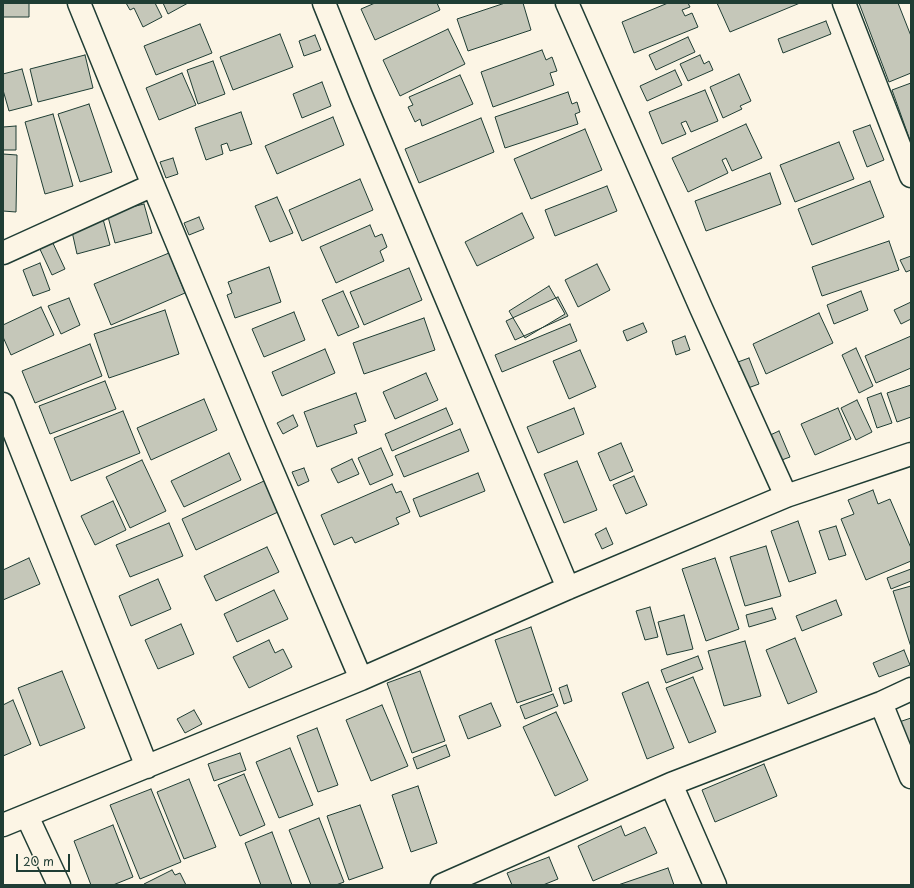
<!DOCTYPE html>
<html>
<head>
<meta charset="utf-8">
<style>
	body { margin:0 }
	#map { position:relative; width:914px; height:888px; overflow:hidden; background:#fcf5e5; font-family:"Playpen Sans",sans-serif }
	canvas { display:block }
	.frame { position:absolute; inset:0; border:4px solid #1f3d34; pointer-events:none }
	.scale { position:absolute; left:16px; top:854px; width:54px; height:18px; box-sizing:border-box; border:2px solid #1f3d34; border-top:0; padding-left:5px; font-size:12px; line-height:14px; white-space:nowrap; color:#1f3d34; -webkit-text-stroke:3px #fcf5e5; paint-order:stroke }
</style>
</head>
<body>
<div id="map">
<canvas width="914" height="888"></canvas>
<div class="frame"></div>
<div class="scale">20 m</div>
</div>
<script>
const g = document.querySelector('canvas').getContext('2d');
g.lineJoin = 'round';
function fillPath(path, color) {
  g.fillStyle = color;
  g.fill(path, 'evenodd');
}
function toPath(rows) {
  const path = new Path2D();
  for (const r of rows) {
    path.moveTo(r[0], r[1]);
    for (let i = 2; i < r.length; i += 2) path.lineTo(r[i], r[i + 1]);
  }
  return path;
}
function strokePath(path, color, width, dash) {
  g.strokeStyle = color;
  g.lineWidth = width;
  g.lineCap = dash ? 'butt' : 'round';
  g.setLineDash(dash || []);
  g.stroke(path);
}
const building = toPath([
	[3,3,48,3,29,3,29,17,3,17,3,3],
	[126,3,155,3,162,17,143,27,134,8,130,10,126,3],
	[163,3,188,3,168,14,163,3],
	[375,3,437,3,440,10,375,40,361,9,375,3],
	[505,3,523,3,531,30,468,51,457,19,505,3],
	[668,3,688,3,690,7,682,10,685,16,692,13,698,27,634,53,622,22,668,3],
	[717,3,800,3,730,32,717,3],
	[859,3,898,3,911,36,911,73,889,82,859,3],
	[826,21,831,34,783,53,778,39,826,21],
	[200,24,212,53,156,75,144,46,200,24],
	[448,29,465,64,400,96,383,60,448,29],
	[280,34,293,67,233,90,220,57,280,34],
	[315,35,321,50,304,56,299,41,315,35],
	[688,37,695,52,656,70,649,55,688,37],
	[542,50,546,60,552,57,557,71,550,73,554,85,493,107,481,72,542,50],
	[85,55,93,88,38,102,30,69,85,55],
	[700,55,704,64,709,61,713,70,688,81,680,64,700,55],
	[213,61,225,94,198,104,187,70,213,61],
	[22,69,32,105,9,111,3,90,3,74,22,69],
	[675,70,682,85,647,101,640,86,675,70],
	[182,73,196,105,159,120,146,88,182,73],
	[739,74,751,101,740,106,742,109,723,118,710,87,739,74],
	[460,75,473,104,422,126,420,119,415,122,408,107,413,105,409,97,460,75],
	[322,82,331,106,302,118,293,94,322,82],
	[911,83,911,143,892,90,911,83],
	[705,90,718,121,691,132,686,121,681,123,686,134,662,144,649,112,705,90],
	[568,92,572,104,577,102,580,112,575,114,578,124,505,148,495,117,568,92],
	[89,104,112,172,80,182,58,114,89,104],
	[241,112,252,144,230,151,227,143,221,145,223,154,206,160,195,128,241,112],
	[53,114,73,186,45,194,25,122,53,114],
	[333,117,344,145,277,174,265,146,333,117],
	[481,118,494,152,419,183,405,149,481,118],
	[746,124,762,158,732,171,726,158,722,160,728,173,688,192,672,158,746,124],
	[870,125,884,160,867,167,853,131,870,125],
	[16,126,16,150,3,150,3,127,16,126],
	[585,129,602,170,531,199,514,159,585,129],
	[839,142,854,179,795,202,780,165,839,142],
	[3,154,17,155,16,212,3,211,3,154],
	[173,158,178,174,166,178,160,162,173,158],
	[770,173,781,204,706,231,695,201,770,173],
	[360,179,373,210,302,241,289,210,360,179],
	[870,181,884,217,812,245,798,209,870,181],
	[607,186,617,211,555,236,545,210,607,186],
	[277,197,293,233,270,242,255,206,277,197],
	[144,204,152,233,115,243,107,213,144,204],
	[522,213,534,238,477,266,465,242,522,213],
	[199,217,204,229,189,235,184,223,199,217],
	[103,219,110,245,77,254,71,227,103,219],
	[370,225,375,237,382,234,387,247,380,251,384,261,336,283,320,247,370,225],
	[51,239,65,269,52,275,38,245,51,239],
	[889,241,899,270,822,296,812,267,889,241],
	[169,253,185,293,111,325,94,284,169,253],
	[911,256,911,270,906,272,900,260,911,256],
	[40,263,50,290,33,296,23,270,40,263],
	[597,264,610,290,578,307,565,280,597,264],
	[269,267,281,302,235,318,227,295,232,293,228,282,269,267],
	[409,268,422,300,364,325,350,292,409,268],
	[549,286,565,314,525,338,509,311,549,286],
	[343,291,359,327,338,336,322,300,343,291],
	[861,291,868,310,834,324,827,305,861,291],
	[558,297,568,316,515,340,506,321,558,297],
	[69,298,80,325,61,334,48,306,69,298],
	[911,302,911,319,901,324,894,310,911,302],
	[41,307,54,335,11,355,3,337,3,325,41,307],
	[165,310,179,354,109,378,94,334,165,310],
	[294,312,305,340,264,357,252,329,294,312],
	[819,313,833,343,766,374,753,344,819,313],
	[424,318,435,350,364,374,353,343,424,318],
	[643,323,647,332,627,341,623,331,643,323],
	[570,324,577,341,502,372,495,355,570,324],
	[685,336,690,350,676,355,672,341,685,336],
	[911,336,911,368,876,383,865,356,911,336],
	[90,344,102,376,35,403,22,371,90,344],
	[856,348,873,386,859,393,842,355,856,348],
	[325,349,335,373,282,396,272,372,325,349],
	[580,350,596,387,569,399,553,361,580,350],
	[749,358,759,384,748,388,738,362,749,358],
	[426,373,438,400,395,419,383,392,426,373],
	[105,381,116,409,50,434,39,406,105,381],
	[911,385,911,417,897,422,887,393,911,385],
	[356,393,366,421,354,425,357,433,317,447,304,412,356,393],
	[881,393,892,423,877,428,867,398,881,393],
	[204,399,217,430,151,460,137,428,204,399],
	[857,400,872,432,856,440,841,408,857,400],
	[446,408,453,424,392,451,385,434,446,408],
	[574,408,584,434,538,453,527,427,574,408],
	[838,408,851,439,815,455,801,424,838,408],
	[123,411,140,453,71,481,54,438,123,411],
	[293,415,298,426,283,434,277,423,293,415],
	[460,429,469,451,404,477,395,456,460,429],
	[779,431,790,457,779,461,768,436,779,431],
	[621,443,633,471,610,481,598,453,621,443],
	[381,448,393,475,370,485,358,458,381,448],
	[229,453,241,480,184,507,171,481,229,453],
	[352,459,359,474,338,483,331,469,352,459],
	[142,460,166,511,130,528,106,477,142,460],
	[577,461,597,510,564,523,544,474,577,461],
	[304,468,309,481,298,486,292,472,304,468],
	[478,473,485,491,420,517,413,499,478,473],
	[634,476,647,505,626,514,613,485,634,476],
	[264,481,278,512,196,550,182,519,264,481],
	[392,484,396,493,401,491,410,512,396,518,399,524,355,543,352,537,334,545,321,515,392,484],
	[873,490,878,504,890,499,911,548,911,561,866,580,841,519,854,514,848,500,873,490],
	[113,501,126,530,95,545,81,516,113,501],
	[798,521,816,573,789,582,771,531,798,521],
	[169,523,183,556,130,577,116,545,169,523],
	[836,526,846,555,829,560,819,531,836,526],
	[606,528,613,544,602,549,595,534,606,528],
	[766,546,781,596,745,606,730,557,766,546],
	[267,547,279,572,216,601,204,576,267,547],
	[29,558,40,584,3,600,3,570,29,558],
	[715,558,739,629,706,641,682,569,715,558],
	[911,569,911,581,891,589,887,578,911,569],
	[158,579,171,609,131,626,119,596,158,579],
	[911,586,911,647,893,591,911,586],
	[274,590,288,619,237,642,224,614,274,590],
	[836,600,842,615,802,631,796,616,836,600],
	[650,607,658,637,645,640,636,611,650,607],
	[772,608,776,619,749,627,746,615,772,608],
	[684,615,693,649,667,655,658,622,684,615],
	[181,624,194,654,158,669,145,640,181,624],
	[531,627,552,691,517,703,495,640,531,627],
	[795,638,817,692,788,704,766,650,795,638],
	[269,640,275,653,283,649,292,667,249,688,233,657,269,640],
	[745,641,761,696,724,706,708,651,745,641],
	[904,650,910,665,879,677,873,663,904,650],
	[698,656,703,669,666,683,661,670,698,656],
	[62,671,85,728,40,746,18,688,62,671],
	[420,671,445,741,412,753,387,683,420,671],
	[693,677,716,732,689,743,666,688,693,677],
	[648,682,674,748,647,759,622,693,648,682],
	[567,685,572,701,564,704,559,688,567,685],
	[553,694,558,706,525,719,520,706,553,694],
	[13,700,31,744,3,756,3,705,13,700],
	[491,703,501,726,468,739,459,716,491,703],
	[382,705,408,766,371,781,346,720,382,705],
	[194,710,202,724,185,733,177,719,194,710],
	[556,712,588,780,555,796,523,727,556,712],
	[911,718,911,744,908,745,899,722,911,718],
	[317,728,338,785,318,792,297,736,317,728],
	[446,745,450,756,417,769,413,758,446,745],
	[290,748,313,805,279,818,256,762,290,748],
	[240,753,246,770,214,781,208,764,240,753],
	[764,764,777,796,715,822,702,790,764,764],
	[244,774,265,825,240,836,218,785,244,774],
	[189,779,216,847,184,859,157,792,189,779],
	[418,786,437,843,411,852,392,795,418,786],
	[151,789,181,862,140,879,110,805,151,789],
	[360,805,383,868,349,880,327,816,360,805],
	[319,818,344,882,336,885,311,885,289,830,319,818],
	[113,825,133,877,113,885,91,885,74,841,113,825],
	[621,826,625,836,645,827,657,853,593,881,578,846,621,826],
	[272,832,292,885,261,885,245,843,272,832],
	[549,857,558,879,543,885,512,885,507,873,549,857],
	[668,868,674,885,618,885,668,868],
	[172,870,175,875,180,873,186,885,145,885,144,884,172,870]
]);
fillPath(building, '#c5c7b9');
strokePath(building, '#1f3d34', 1);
const minor = toPath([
	[79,3,153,185,257,435,361,679],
	[324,3,361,95,568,588],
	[567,3,701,308,786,496],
	[844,3,911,176],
	[3,253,153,185],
	[3,404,147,767],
	[881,703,911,777],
	[671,784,715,885],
	[27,816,59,885],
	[3,825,361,679,568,588,786,496,911,454],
	[442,885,671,784,881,703,911,689]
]);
strokePath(minor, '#1f3d34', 25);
strokePath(minor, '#fcf5e5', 22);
</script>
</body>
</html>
